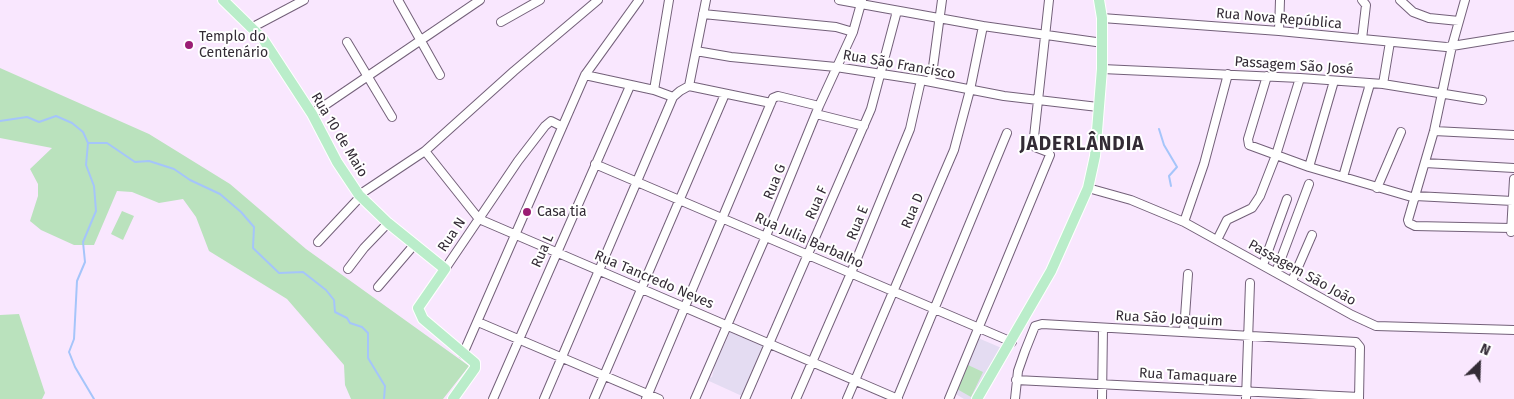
<!DOCTYPE html>
<html>
<head>
<meta charset="utf-8">
<style>
	body { margin:0 }
	#map { position:relative; width:1514px; height:399px; overflow:hidden; background:#f9e7fe; font-family:"Fira Sans",sans-serif }
	canvas { display:block }
	.north { position:absolute; left:1454px; top:339px; width:50px; height:50px; -webkit-text-stroke:4px #fff; paint-order:stroke; rotate:24deg; font-size:14px; font-weight:700; line-height:20px; text-align:center; color:#332b35 }
	.north::after { content:''; display:block; margin:auto; width:18px; height:22px; background:#332b35; clip-path:polygon(50% 0,100% 100%,50% 72%,0 100%) }
</style>
</head>
<body>
<div id="map">
<canvas width="1514" height="399"></canvas>
<div class="north">N</div>
</div>
<script>
const g = document.querySelector('canvas').getContext('2d');
g.lineJoin = 'round';
function fillPath(path, color) {
  g.fillStyle = color;
  g.fill(path, 'evenodd');
}
function toPath(rows) {
  const path = new Path2D();
  for (const r of rows) {
    path.moveTo(r[0], r[1]);
    for (let i = 2; i < r.length; i += 2) path.lineTo(r[i], r[i + 1]);
  }
  return path;
}
function strokePath(path, color, width, dash) {
  g.strokeStyle = color;
  g.lineWidth = width;
  g.lineCap = dash ? 'butt' : 'round';
  g.setLineDash(dash || []);
  g.stroke(path);
}
function write(font, color, halo, rows, align = 'center') {
  g.font = font + ' "Fira Sans",sans-serif';
  g.lineWidth = 4;
  g.setLineDash([]);
  g.textBaseline = 'middle';
  g.strokeStyle = halo;
  g.fillStyle = color;
  for (const [text, x, y, turn = 0] of rows) {
    g.save();
    g.translate(x, y);
    g.rotate((+turn || 0) * Math.PI / 180);
    g.textAlign = isNaN(turn) ? turn : align;
    if (halo) g.strokeText(text, 0, 0);
    g.fillText(text, 0, 0);
    g.restore();
  }
}
fillPath(toPath([
	[730,332,764,346,742,396,709,381,709,378,712,377,715,365],
	[978,338,1004,349,974,399,964,399,954,393]
]), '#e4dcf2');
fillPath(toPath([
	[0,68,149,134,230,184,306,249,469,366,443,399,351,399,345,385,344,365,287,299,209,251,196,217,183,199,159,203,132,192,117,191,94,245,74,245,41,230,30,221,38,196,38,184,30,169,52,148,0,138],
	[122,211,134,216,123,240,111,234],
	[19,314,45,393,42,399,0,399,0,315],
	[968,365,983,372,971,397,957,389]
]), '#bae2bd');
strokePath(toPath([
	[0,121,27,117,39,122,56,116,72,123,83,132,88,143,86,165,94,186,96,211,83,242,85,262,77,281,74,339,69,352,75,367,94,399],
	[1159,129,1164,145,1177,167,1169,176,1171,186],
	[88,143,107,143,135,162,149,161,174,169,190,180,220,194,241,212,254,227,253,248,279,273,303,272,326,290,334,300,335,312,347,318,350,323,362,327,368,333,368,358,385,386,384,399]
]), '#a5c5fa', 2);
const minor = toPath([
	[398,0,440,75],
	[839,0,983,26,1103,43],
	[1362,0,1366,5,1362,39],
	[1400,0,1413,12,1429,18,1459,21],
	[1465,0,1452,46,1434,131,1408,220,1409,223,1415,226,1511,228],
	[703,14,836,27,853,32],
	[1102,18,1279,31,1446,47,1514,36],
	[501,22,540,0],
	[253,27,304,0],
	[1279,31,1280,0],
	[347,42,392,117],
	[696,51,731,57,836,67,921,80,1004,96,1098,107],
	[1102,69,1300,78,1383,84,1482,100],
	[585,75,654,90,673,97],
	[1267,76,1248,139,1249,145,1309,167,1415,198],
	[931,82,942,0],
	[1383,84,1390,42],
	[689,86,706,0],
	[654,90,669,0],
	[312,114,480,0],
	[816,114,864,126],
	[1434,131,1514,135],
	[425,151,479,219,898,399],
	[1425,163,1514,168],
	[595,164,1012,342],
	[1309,167,1334,81],
	[1343,177,1370,84],
	[1088,188,1131,200,1184,222,1352,315,1376,326,1514,330],
	[1377,188,1401,132],
	[359,195,425,151,514,71,598,0],
	[1415,196,1513,201],
	[1184,222,1204,164,1228,74],
	[1511,232,1514,179],
	[1217,240,1227,220,1252,208,1260,196,1276,155,1300,78],
	[318,242,360,197],
	[1263,265,1287,199],
	[348,269,364,248,388,223],
	[445,269,518,161,545,126,551,121,561,126],
	[1276,272,1309,184],
	[1292,281,1312,235],
	[378,287,414,245],
	[478,322,659,399],
	[1184,331,1188,274],
	[463,354,585,75,639,0],
	[1016,380,1359,397],
	[493,399,630,86],
	[544,399,673,97,680,91,689,86,771,103],
	[594,399,725,94],
	[646,399,773,98,778,96,819,106],
	[695,399,766,236,819,106,853,32,862,0],
	[745,399,871,109,897,11],
	[796,399,851,273,910,129,921,80],
	[847,399,954,150,970,90,983,26],
	[897,399,1007,133],
	[949,399,1050,155,1048,152,1035,147,1034,137,1049,0],
	[1015,399,1018,371,1025,351,1035,326,1042,324,1356,342,1360,347,1359,399],
	[1102,399,1103,328],
	[1246,399,1250,283]
]);
const major = toPath([
	[223,0,263,39,312,114,337,162,359,195,388,223,445,269,418,308,423,319,475,363,475,368,453,399],
	[977,399,1051,271,1088,188,1095,156,1102,69,1102,18,1099,0]
]);
strokePath(minor, '#736079', 10);
strokePath(major, '#fff', 12);
strokePath(minor, '#fff', 8);
strokePath(major, '#baedca', 10);
for (const [x, y, r, color] of [
	[189,45,5,"#9b1d74"],
	[527,212,5,"#9b1d74"]
]) {
  const dot = new Path2D();
  dot.arc(x, y, r, 0, 2 * Math.PI);
  g.fillStyle = color;
  g.fill(dot);
  strokePath(dot, '#fff', 2);
}
write('14px', '#332b35', '#fff', [
	["Rua Nova República",1279,19,5],
	["Rua São Francisco",899,65,10],
	["Passagem São José",1294,66,4],
	["Rua 10 de Maio",339,135,59],
	["Rua G",775,182,-68],
	["Rua F",817,203,-66],
	["Rua D",913,211,-67],
	["Rua E",858,223,-68],
	["Rua N",452,235,-56],
	["Rua Julia Barbalho",809,241,24],
	["Rua L",543,251,-66],
	["Passagem São João",1302,273,29],
	["Rua Tancredo Neves",654,280,23],
	["Rua São Joaquim",1169,319,3],
	["Rua Tamaquare",1188,376,3]
]);
write('14px', '#332b35', '#fff', [
	["Templo do",199,37],
	["Centenário",199,53],
	["Casa tia",537,212]
], 'left');
g.letterSpacing = '1px';
write('bold 19px', '#332b35', '#fff', [
	["JADERLÂNDIA",1082,145]
]);
g.letterSpacing = '0px';
</script>
</body>
</html>
